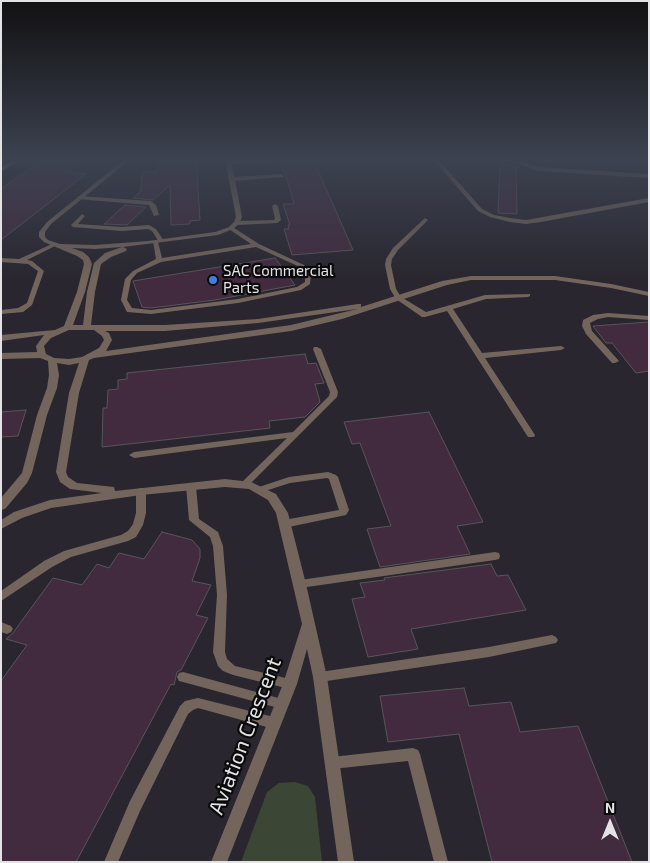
<!DOCTYPE html>
<html>
<head>
<meta charset="utf-8">
<style>
	body { margin:0 }
	#map { position:relative; width:650px; height:863px; overflow:hidden; background:#201f23; font-family:"Exo 2",sans-serif }
	canvas { display:block }
	.frame { position:absolute; inset:0; border:2px solid #e3e3e5; pointer-events:none }
	.north { position:absolute; left:585px; top:798px; width:50px; height:50px; -webkit-text-stroke:4px #0a0a0b; paint-order:stroke; rotate:0deg; font-size:14px; font-weight:700; line-height:20px; text-align:center; color:#e3e3e5 }
	.north::after { content:''; display:block; margin:auto; width:18px; height:22px; background:#e3e3e5; clip-path:polygon(50% 0,100% 100%,50% 72%,0 100%) }
</style>
</head>
<body>
<div id="map">
<canvas width="650" height="863"></canvas>
<div class="frame"></div>
<div class="north">N</div>
</div>
<script>
const g = document.querySelector('canvas').getContext('2d');
g.lineJoin = 'round';
function fillPath(path, color) {
  g.fillStyle = color;
  g.fill(path, 'evenodd');
}
function toPath(rows) {
  const path = new Path2D();
  for (const r of rows) {
    path.moveTo(r[0], r[1]);
    for (let i = 2; i < r.length; i += 2) path.lineTo(r[i], r[i + 1]);
  }
  return path;
}
function strokePath(path, color, width, dash) {
  g.strokeStyle = color;
  g.lineWidth = width;
  g.lineCap = dash ? 'butt' : 'round';
  g.setLineDash(dash || []);
  g.stroke(path);
}
function write(font, color, halo, rows, align = 'center') {
  g.font = font + ' "Exo 2",sans-serif';
  g.lineWidth = 4.5;
  g.setLineDash([]);
  g.textBaseline = 'middle';
  g.strokeStyle = halo;
  g.fillStyle = color;
  for (const [text, x, y, turn = 0] of rows) {
    g.save();
    g.translate(x, y);
    g.rotate((+turn || 0) * Math.PI / 180);
    g.textAlign = isNaN(turn) ? turn : align;
    if (halo) g.strokeText(text, 0, 0);
    g.fillText(text, 0, 0);
    g.restore();
  }
}
fillPath(toPath([
	[38,159,649,159,649,862,1,862,1,183]
]), '#29262f');
fillPath(toPath([
	[295,782,308,786,315,797,322,862,241,862,267,792,279,783]
]), '#3c4635');
const building = toPath([
	[45,159,86,159,67,172,86,174,1,240,1,189,45,159],
	[163,159,196,159,200,220,190,221,190,224,171,225,170,185,153,200,133,198,141,191,142,172,155,172,163,159],
	[280,159,313,159,353,250,292,255,284,229,289,229,288,225,290,225,283,204,294,204,286,176,280,163,282,163,280,159],
	[500,165,516,166,517,214,498,213,500,165],
	[125,205,146,207,127,225,104,224,125,205],
	[275,258,295,285,215,300,151,308,142,307,133,281,275,258],
	[649,322,649,371,636,373,612,343,606,343,593,326,649,322],
	[305,354,308,364,316,363,324,383,315,384,320,402,305,417,269,421,270,428,102,447,103,408,107,408,108,390,118,389,118,380,127,379,127,373,305,354],
	[26,410,18,436,1,437,1,412,26,410],
	[429,412,483,522,457,526,470,554,380,567,367,529,391,526,360,443,352,444,344,422,429,412],
	[162,532,192,540,200,549,200,558,192,581,211,585,196,615,208,618,181,670,177,672,174,685,171,684,76,862,1,862,1,681,27,645,6,639,13,633,53,578,82,585,97,564,109,568,119,553,144,559,162,532],
	[491,564,497,576,508,575,526,610,411,629,418,649,368,657,352,599,365,597,360,583,385,580,384,578,491,564],
	[464,688,469,706,511,702,520,732,578,726,632,862,492,862,459,734,388,742,380,696,464,688]
]);
fillPath(building, '#422a3f');
strokePath(building, '#595558', 1);
fillPath(toPath([
	[267,159,277,160,274,162,229,164,226,162,229,160,267,159],
	[433,159,438,159,482,209,494,215,510,218,526,220,649,198,649,202,541,222,526,224,510,222,490,217,478,211,433,159],
	[486,159,499,159,520,161,539,167,649,174,649,178,538,171,519,164,486,159],
	[281,174,284,176,283,177,233,181,230,179,233,177,281,174],
	[79,196,151,201,156,205,159,215,154,216,149,205,77,199,77,197,79,196],
	[275,204,278,206,281,220,277,223,237,225,234,223,237,221,274,220,275,219,272,206,275,204],
	[82,214,85,216,78,224,122,227,149,225,156,229,164,241,159,242,152,231,148,229,122,231,73,227,71,225,82,214],
	[425,218,428,220,398,250,392,259,391,265,396,289,401,297,426,312,485,295,530,294,530,296,528,297,486,299,453,309,482,353,561,346,565,348,561,350,485,358,535,435,534,437,528,437,447,311,425,317,422,317,396,299,390,289,385,265,386,259,393,248,425,218],
	[231,226,259,244,304,265,311,274,310,284,301,290,238,303,151,314,127,312,121,300,125,279,133,271,156,259,153,241,158,242,162,258,251,244,229,229,229,227,231,226],
	[256,247,300,267,305,274,305,282,297,287,238,299,151,310,132,308,127,300,131,280,137,273,161,262,256,247],
	[52,244,57,245,27,260,32,261,44,271,32,305,23,312,1,314,1,310,18,308,27,303,38,271,28,264,1,262,1,258,19,259,52,244],
	[608,313,649,316,649,320,608,317,598,319,590,323,592,331,619,361,615,363,612,363,586,334,582,326,583,320,593,315,608,313],
	[314,347,317,347,321,349,338,392,337,397,247,487,241,487,239,485,287,438,134,458,129,455,134,452,293,432,329,396,330,392,313,349,314,347],
	[328,472,336,475,338,477,349,510,346,515,284,528,280,526,279,524,280,522,284,520,339,510,329,479,327,478,290,483,259,493,256,492,254,490,256,488,289,477,328,472],
	[191,483,196,486,199,519,218,532,223,546,227,595,225,652,227,659,235,666,294,680,296,684,294,688,290,689,233,675,223,671,218,666,213,652,217,595,213,546,210,537,189,520,186,486,191,483],
	[141,488,144,489,146,491,146,513,143,525,136,537,128,541,71,557,52,567,1,601,1,591,44,561,64,551,121,535,128,531,133,524,136,513,136,491,138,489,141,488],
	[495,552,499,553,500,556,499,559,495,560,300,588,296,587,295,584,296,581,300,580,495,552],
	[1,622,11,626,13,629,11,632,7,634,1,632,1,622],
	[552,635,556,637,558,640,556,643,489,657,320,682,316,681,314,677,316,673,320,672,489,647,552,635],
	[183,672,282,699,286,700,288,704,286,708,282,709,183,682,179,681,177,677,179,673,183,672],
	[198,698,274,717,279,719,280,723,279,727,274,729,198,708,193,710,188,714,140,811,118,862,104,862,130,801,180,706,185,701,198,698],
	[413,748,418,750,420,754,448,862,434,862,408,761,332,769,327,767,325,763,327,759,332,757,413,748]
]), '#73655c');
fillPath(toPath([
	[125,159,131,159,51,224,45,232,45,237,48,240,60,244,95,245,148,241,215,232,229,227,234,222,236,217,225,159,231,159,242,217,239,224,233,229,218,235,123,247,127,249,126,251,111,257,101,264,95,292,91,325,165,325,258,319,358,304,361,304,361,307,442,281,471,276,555,276,611,284,649,292,649,296,611,288,555,280,471,280,447,285,342,319,291,331,94,358,89,360,79,393,66,472,68,477,77,483,114,487,115,491,225,479,251,482,276,494,288,513,306,584,327,677,354,862,338,862,313,677,307,649,297,684,227,862,211,862,283,684,302,624,276,513,268,500,249,489,225,487,141,495,51,508,22,518,1,529,1,520,14,512,50,500,102,493,70,489,60,482,56,472,69,393,79,363,69,365,57,363,59,375,57,388,47,415,32,473,27,483,5,509,1,510,1,498,22,473,37,415,47,388,49,375,48,361,40,358,1,359,1,353,37,352,36,346,44,335,1,341,1,335,55,330,64,326,77,292,84,264,83,260,77,256,44,242,39,237,39,232,47,222,125,159],
	[122,247,105,253,94,263,87,292,83,325,73,325,85,292,92,264,89,257,83,252,72,248,95,249,122,247],
	[357,309,291,325,106,351,112,340,109,333,105,331,165,331,258,323,357,309],
	[69,330,94,330,102,336,104,340,99,348,82,357,69,359,54,358,46,354,44,346,51,338,69,330]
]), '#73655c');
fillPath(toPath([
	[14,159,21,159,1,172,1,167,14,159]
]), '#a28c7e');
const sky = g.createLinearGradient(0, 0, 0, 280);
sky.addColorStop(0, '#121113');
sky.addColorStop(0.57, '#3c4250');
sky.addColorStop(1, '#3c425000');
g.fillStyle = sky;
g.fillRect(0, 0, 650, 280);
for (const [x, y, r, color] of [
	[213,280,5,"#3f7fe0"]
]) {
  const dot = new Path2D();
  dot.arc(x, y, r, 0, 2 * Math.PI);
  g.fillStyle = color;
  g.fill(dot);
  strokePath(dot, '#0a0a0b', 2);
}
write('15px', '#e3e3e5', '#0a0a0b', [
	["SAC Commercial",223,271],
	["Parts",223,288]
], 'left');
write('21px', '#e3e3e5', '#0a0a0b', [
	["Aviation Crescent",245,736,-69]
]);
</script>
</body>
</html>
